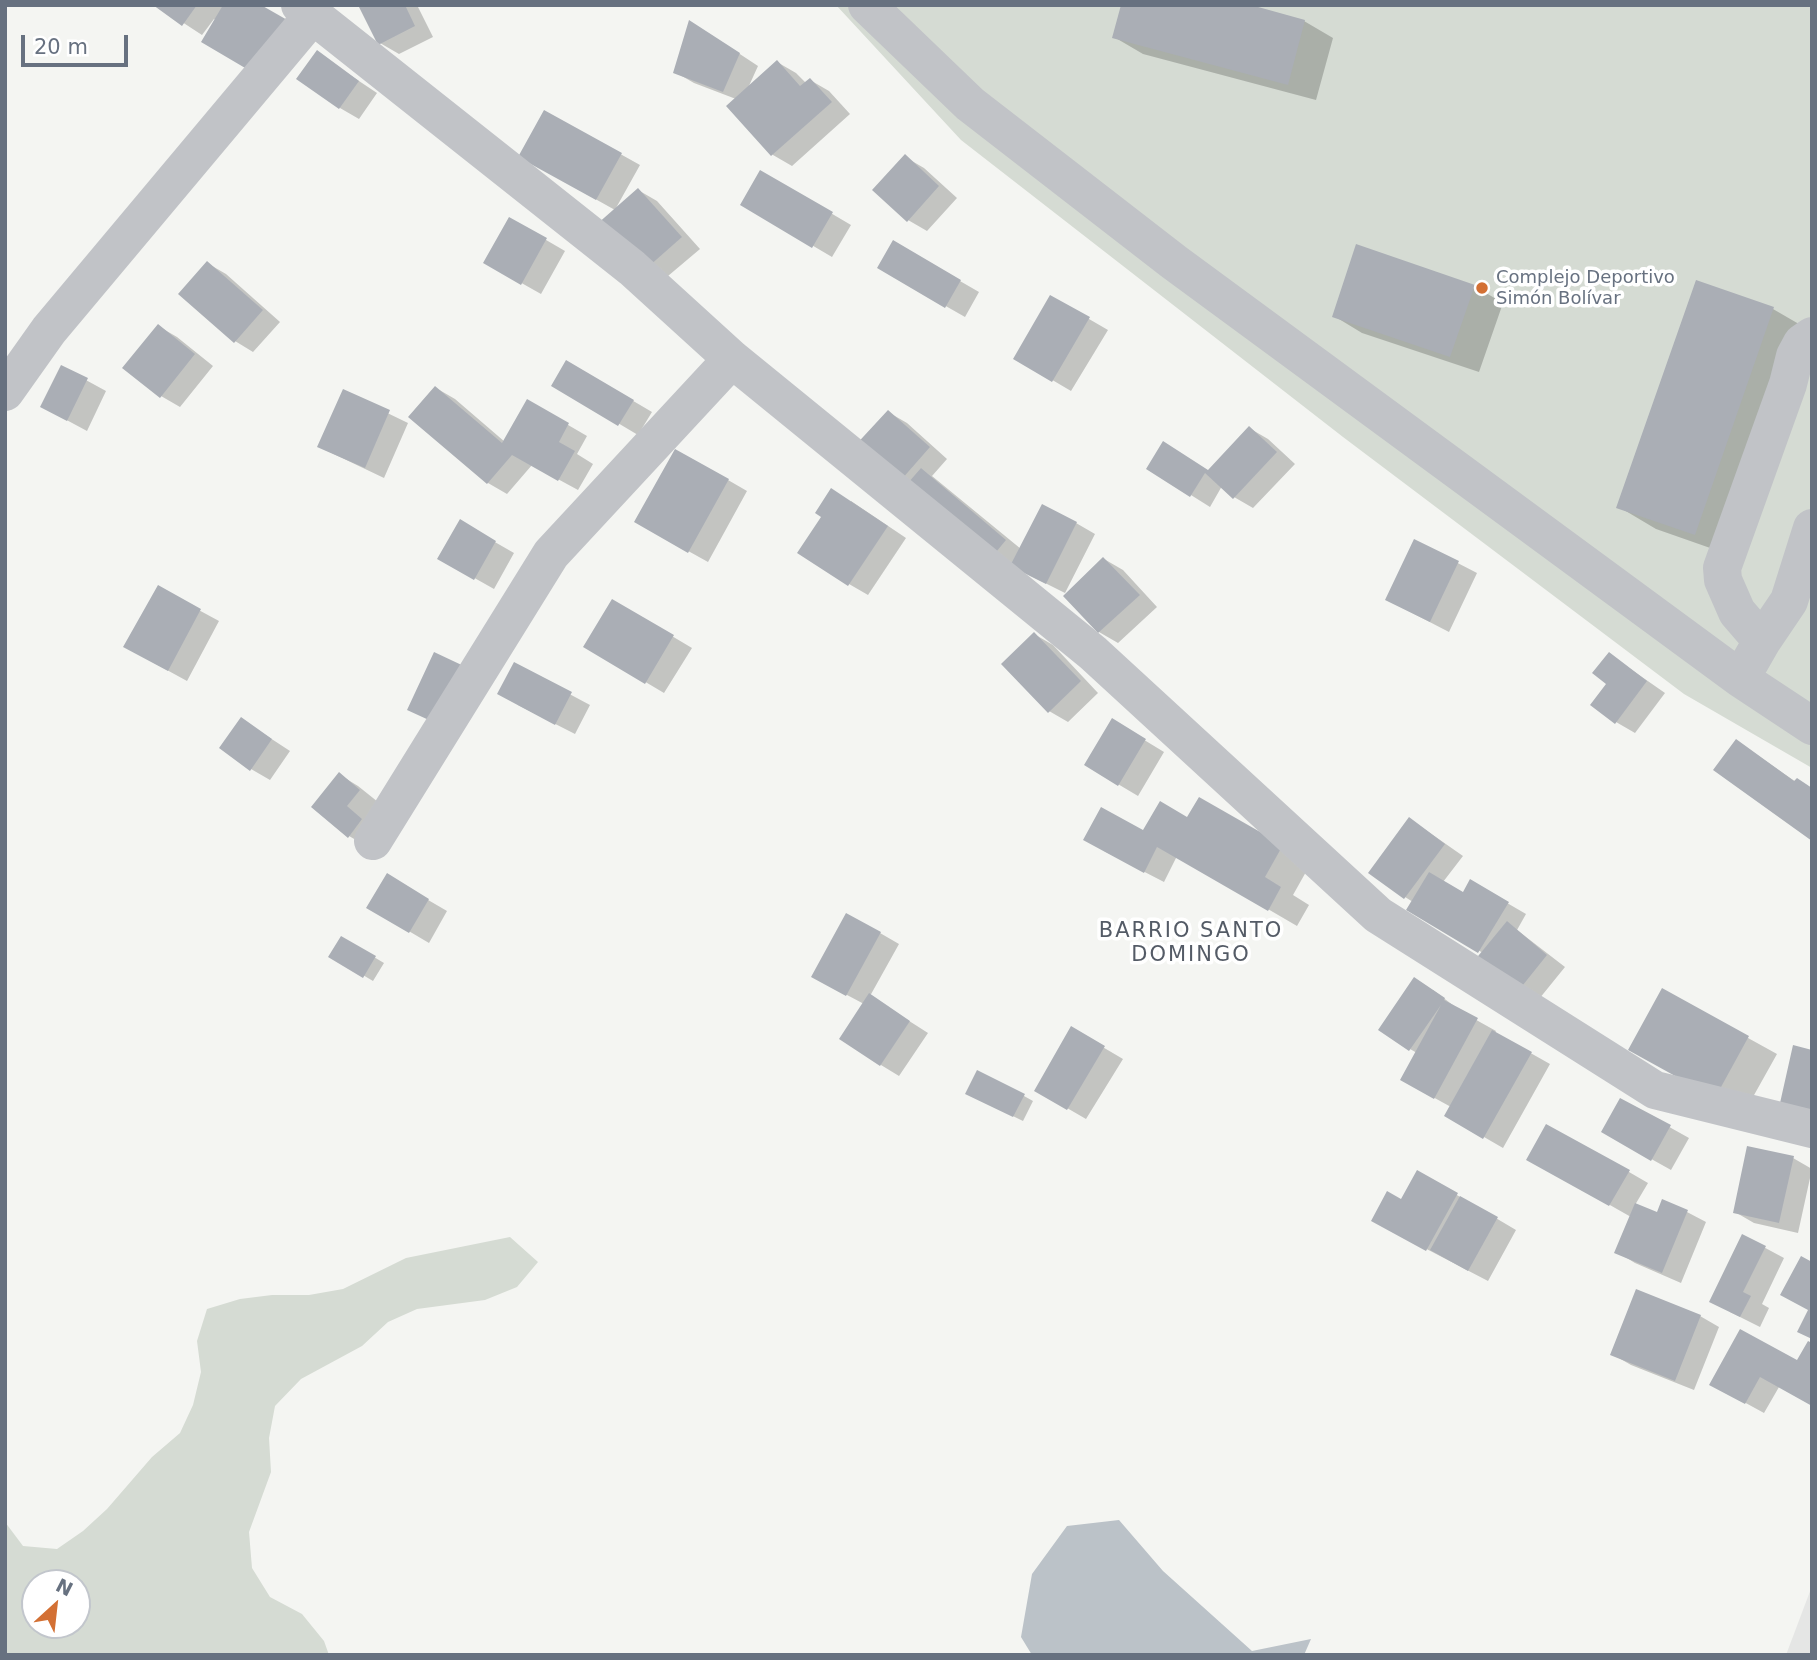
<!DOCTYPE html>
<html>
<head>
<meta charset="utf-8">
<style>
	body { margin:0 }
	#map { position:relative; width:1817px; height:1660px; overflow:hidden; background:#f4f5f2; font-family:"DejaVu Sans",sans-serif }
	canvas { display:block }
	.frame { position:absolute; inset:0; border:7px solid #677180; pointer-events:none }
	.north { position:absolute; left:21px; top:1569px; width:70px; height:70px; box-sizing:border-box; background:#fff; border:2px solid #c2c6cc; border-radius:50%; rotate:27deg; font-size:19px; font-weight:700; line-height:28px; text-align:center; color:#677180 }
	.north::after { content:''; display:block; margin:auto; width:24px; height:32px; background:#d37034; clip-path:polygon(50% 0,100% 100%,50% 72%,0 100%) }
	.scale { position:absolute; left:21px; top:35px; width:107px; height:32px; box-sizing:border-box; border:4px solid #677180; border-top:0; padding-left:9px; font-size:21px; line-height:24px; white-space:nowrap; color:#677180; -webkit-text-stroke:5px #fff; paint-order:stroke }
</style>
</head>
<body>
<div id="map">
<canvas width="1817" height="1660"></canvas>
<div class="frame"></div>
<div class="north">N</div>
<div class="scale">20 m</div>
</div>
<script>
const g = document.querySelector('canvas').getContext('2d');
g.lineJoin = 'round';
function fillPath(path, color) {
  g.fillStyle = color;
  g.fill(path, 'evenodd');
}
function toPath(rows) {
  const path = new Path2D();
  for (const r of rows) {
    path.moveTo(r[0], r[1]);
    for (let i = 2; i < r.length; i += 2) path.lineTo(r[i], r[i + 1]);
  }
  return path;
}
function strokePath(path, color, width, dash) {
  g.strokeStyle = color;
  g.lineWidth = width;
  g.lineCap = dash ? 'butt' : 'round';
  g.setLineDash(dash || []);
  g.stroke(path);
}
function write(font, color, halo, rows, align = 'center') {
  g.font = font + ' "DejaVu Sans",sans-serif';
  g.lineWidth = 7;
  g.setLineDash([]);
  g.textBaseline = 'middle';
  g.strokeStyle = halo;
  g.fillStyle = color;
  for (const [text, x, y, turn = 0] of rows) {
    g.save();
    g.translate(x, y);
    g.rotate((+turn || 0) * Math.PI / 180);
    g.textAlign = isNaN(turn) ? turn : align;
    if (halo) g.strokeText(text, 0, 0);
    g.fillText(text, 0, 0);
    g.restore();
  }
}
fillPath(toPath([
	[1812,1586,1812,1655,1786,1655]
]), '#e5e6e5');
fillPath(toPath([
	[836,5,1812,5,1812,768,1684,694,1343,437,961,140],
	[510,1237,538,1262,517,1287,485,1300,417,1309,388,1322,362,1346,301,1379,275,1406,269,1438,271,1472,249,1532,252,1568,270,1597,302,1614,324,1641,329,1655,5,1655,5,1522,23,1546,57,1549,83,1531,107,1509,152,1457,180,1433,193,1405,201,1372,197,1341,207,1309,240,1299,272,1295,309,1295,343,1289,406,1258],
	[35,1583,77,1583,77,1625,35,1625]
]), '#d5dbd3');
fillPath(toPath([
	[1119,1520,1163,1571,1252,1651,1311,1639,1304,1655,1032,1655,1021,1637,1032,1574,1067,1526]
]), '#bbc2c8');
fillPath(toPath([
	[156,5,258,5,216,20,214,19,202,35],
	[360,5,417,5,433,37,399,54,380,43],
	[1304,21,1333,38,1316,100,1143,54,1114,37],
	[708,33,758,66,748,88,777,62,796,73,806,83,810,80,829,91,850,114,792,166,773,155,728,106,736,99,694,83,675,72],
	[317,53,377,93,359,119,340,108],
	[545,112,640,165,616,208,638,190,657,201,700,249,668,276,650,266,615,210,520,157],
	[905,157,924,168,957,198,927,231,908,220],
	[761,172,851,225,832,257,742,204],
	[510,219,565,251,541,294,486,263],
	[894,243,979,292,965,317,879,268],
	[207,263,226,274,280,322,253,352,235,341],
	[1697,282,1773,309,1811,331,1733,556,1656,529,1619,507],
	[1474,286,1503,303,1479,372,1362,333,1334,316],
	[1051,297,1108,330,1071,391,1015,358],
	[158,326,177,337,213,366,180,407,161,396],
	[567,362,652,412,638,435,554,385],
	[62,367,106,391,87,431,61,417],
	[436,388,455,399,505,442,527,401,587,436,577,454,593,464,578,490,532,465,507,494,488,483,411,417],
	[344,392,408,423,384,478,319,447],
	[888,412,907,423,947,459,932,476,1021,549,1076,523,1095,534,1065,593,1031,576,906,493],
	[1249,428,1268,439,1295,464,1253,508,1234,497,1222,486,1210,507,1148,468,1209,471],
	[728,480,747,491,708,562,636,522],
	[851,501,906,538,868,595,849,584],
	[460,522,514,553,494,589,439,558],
	[1415,541,1477,573,1449,632,1387,600],
	[1104,559,1123,570,1157,607,1118,643,1099,632,1065,596],
	[158,588,219,621,187,681,145,658],
	[613,601,692,648,664,693,585,646],
	[1034,634,1053,645,1098,693,1068,722,1049,711],
	[1609,654,1665,693,1635,733,1616,722,1609,683],
	[515,665,590,705,575,734,518,705],
	[241,719,290,751,270,780,251,769],
	[1113,721,1164,752,1138,796,1086,765],
	[1737,741,1796,782,1812,839],
	[340,775,358,786,378,802,368,847,349,836],
	[1200,799,1311,863,1293,895,1309,905,1297,926,1177,856,1164,882,1104,851,1144,832,1188,819],
	[1410,819,1463,856,1443,882,1463,894,1471,882,1526,914,1517,930,1565,967,1535,1004,1483,953,1409,909,1413,902,1405,897],
	[387,876,447,911,429,943,368,907],
	[880,933,899,944,870,996,928,1033,899,1076,881,1065,864,1004,832,987],
	[342,938,384,963,373,981,331,956],
	[1433,990,1462,1012,1496,1031,1495,1033,1550,1064,1503,1148,1446,1115,1451,1107,1402,1080,1417,1053,1410,1049],
	[1663,991,1777,1054,1744,1113,1659,1066],
	[1072,1029,1123,1059,1086,1119,1036,1090],
	[1024,1096,1033,1101,1023,1121,976,1098],
	[1621,1100,1689,1138,1671,1170,1603,1132],
	[1793,1158,1812,1169,1798,1233,1754,1223,1735,1212],
	[1529,1159,1629,1172,1648,1183,1635,1205,1658,1214,1687,1212,1706,1222,1681,1283,1635,1263,1617,1252,1631,1217],
	[1418,1172,1516,1230,1488,1281,1392,1231],
	[1743,1236,1784,1258,1762,1304,1769,1308,1760,1327,1730,1312],
	[1700,1316,1719,1327,1694,1390,1631,1365,1612,1354],
	[1798,1363,1779,1387,1764,1413,1711,1384]
]), '#0003');
fillPath(toPath([
	[153,5,197,5,182,26],
	[223,5,261,5,289,21,257,75,201,42],
	[358,5,405,5,415,26,378,45],
	[1121,5,1251,5,1305,20,1288,85,1112,38],
	[689,20,740,53,723,92,673,73],
	[317,50,359,81,339,109,296,79],
	[777,60,800,86,810,78,832,102,771,156,726,106],
	[544,110,622,153,596,200,518,157],
	[905,154,939,186,907,222,872,190],
	[760,170,833,212,812,248,740,205],
	[638,188,682,237,648,267,596,225],
	[509,217,547,238,521,285,483,263],
	[893,240,961,280,945,308,877,268],
	[1356,244,1475,285,1450,357,1332,317],
	[207,261,263,310,234,343,178,294],
	[1696,280,1774,307,1695,535,1616,508],
	[1050,295,1090,317,1052,382,1013,359],
	[158,324,195,354,160,398,122,368],
	[566,360,634,400,618,426,551,386],
	[61,365,88,378,67,421,40,407],
	[435,386,502,443,527,399,569,423,559,442,575,451,558,481,512,455,487,484,408,417],
	[343,389,390,410,365,468,317,447],
	[888,410,930,447,894,488,851,450],
	[1249,426,1277,452,1233,499,1205,473,1190,497,1146,469,1163,441,1208,470],
	[675,449,729,479,688,553,634,522],
	[921,468,1006,540,987,563,901,491],
	[831,488,888,526,848,586,797,553,821,517,815,513],
	[1042,504,1077,522,1046,584,1010,566],
	[460,519,496,541,474,580,437,559],
	[1414,539,1459,561,1430,622,1385,600],
	[1103,557,1140,595,1098,633,1063,596],
	[158,585,201,609,168,671,123,647],
	[612,599,674,635,645,684,583,647],
	[1034,632,1081,681,1048,713,1001,664],
	[434,652,468,668,442,726,407,710],
	[1609,652,1647,681,1615,724,1590,705,1606,684,1592,673],
	[514,662,572,692,555,725,497,694],
	[241,717,272,739,250,771,219,748],
	[1112,718,1146,739,1118,786,1084,765],
	[1736,739,1794,781,1797,778,1812,788,1812,841,1713,770],
	[339,772,360,790,347,806,362,819,348,838,311,807],
	[1199,797,1283,845,1265,877,1281,887,1268,911,1157,847,1144,873,1083,840,1101,807,1143,830,1160,801,1187,817],
	[1409,817,1445,844,1404,899,1368,873],
	[1429,872,1463,892,1470,879,1509,902,1478,953,1406,910],
	[387,873,429,899,409,933,366,908],
	[846,913,881,932,846,996,811,977],
	[1507,921,1547,955,1515,995,1474,961],
	[341,936,376,956,363,978,328,957],
	[1414,977,1445,998,1444,1000,1478,1018,1434,1099,1400,1080,1441,1005,1409,1051,1378,1030],
	[1662,988,1749,1036,1715,1098,1628,1050],
	[869,993,910,1021,880,1066,839,1039],
	[1071,1026,1105,1046,1067,1110,1034,1091],
	[1492,1030,1532,1052,1483,1139,1444,1116],
	[1793,1045,1812,1050,1812,1119,1778,1112],
	[977,1070,1025,1094,1013,1117,965,1094],
	[1620,1098,1671,1125,1651,1161,1601,1132],
	[1546,1124,1630,1170,1609,1206,1526,1160],
	[1747,1146,1794,1156,1779,1223,1733,1213],
	[1417,1170,1458,1193,1426,1251,1371,1221,1387,1191,1401,1199],
	[1460,1196,1498,1217,1468,1271,1430,1250],
	[1662,1199,1688,1210,1662,1273,1614,1253,1635,1203,1657,1212],
	[1742,1234,1766,1246,1743,1292,1751,1296,1740,1317,1709,1302],
	[1801,1256,1812,1262,1812,1339,1797,1332,1808,1310,1780,1295],
	[1636,1289,1701,1315,1675,1381,1610,1355],
	[1740,1329,1797,1360,1808,1341,1812,1343,1812,1406,1760,1377,1745,1404,1709,1385]
]), '#aaaeb5');
strokePath(toPath([
	[300,5,632,268,732,359,1093,653,1378,915,1655,1090,1812,1129],
	[867,5,970,104,1174,262,1741,679,1812,726],
	[5,392,49,330,313,15],
	[1762,641,1737,612,1723,580,1722,568,1788,384,1795,356,1802,343,1812,336],
	[1750,662,1762,641,1789,601,1812,528],
	[373,841,551,554,732,359]
]), '#c1c3c7', 38);
for (const [x, y, r, color] of [
	[1482,288,7,"#d37034"]
]) {
  const dot = new Path2D();
  dot.arc(x, y, r, 0, 2 * Math.PI);
  g.fillStyle = color;
  g.fill(dot);
  strokePath(dot, '#fff', 2.5);
}
write('18px', '#677180', '#fff', [
	["Complejo Deportivo",1496,278],
	["Simón Bolívar",1496,299]
], 'left');
g.letterSpacing = '2px';
write('21px', '#545b66', '#fff', [
	["BARRIO SANTO",1191,932],
	["DOMINGO",1191,956]
]);
g.letterSpacing = '0px';
</script>
</body>
</html>
